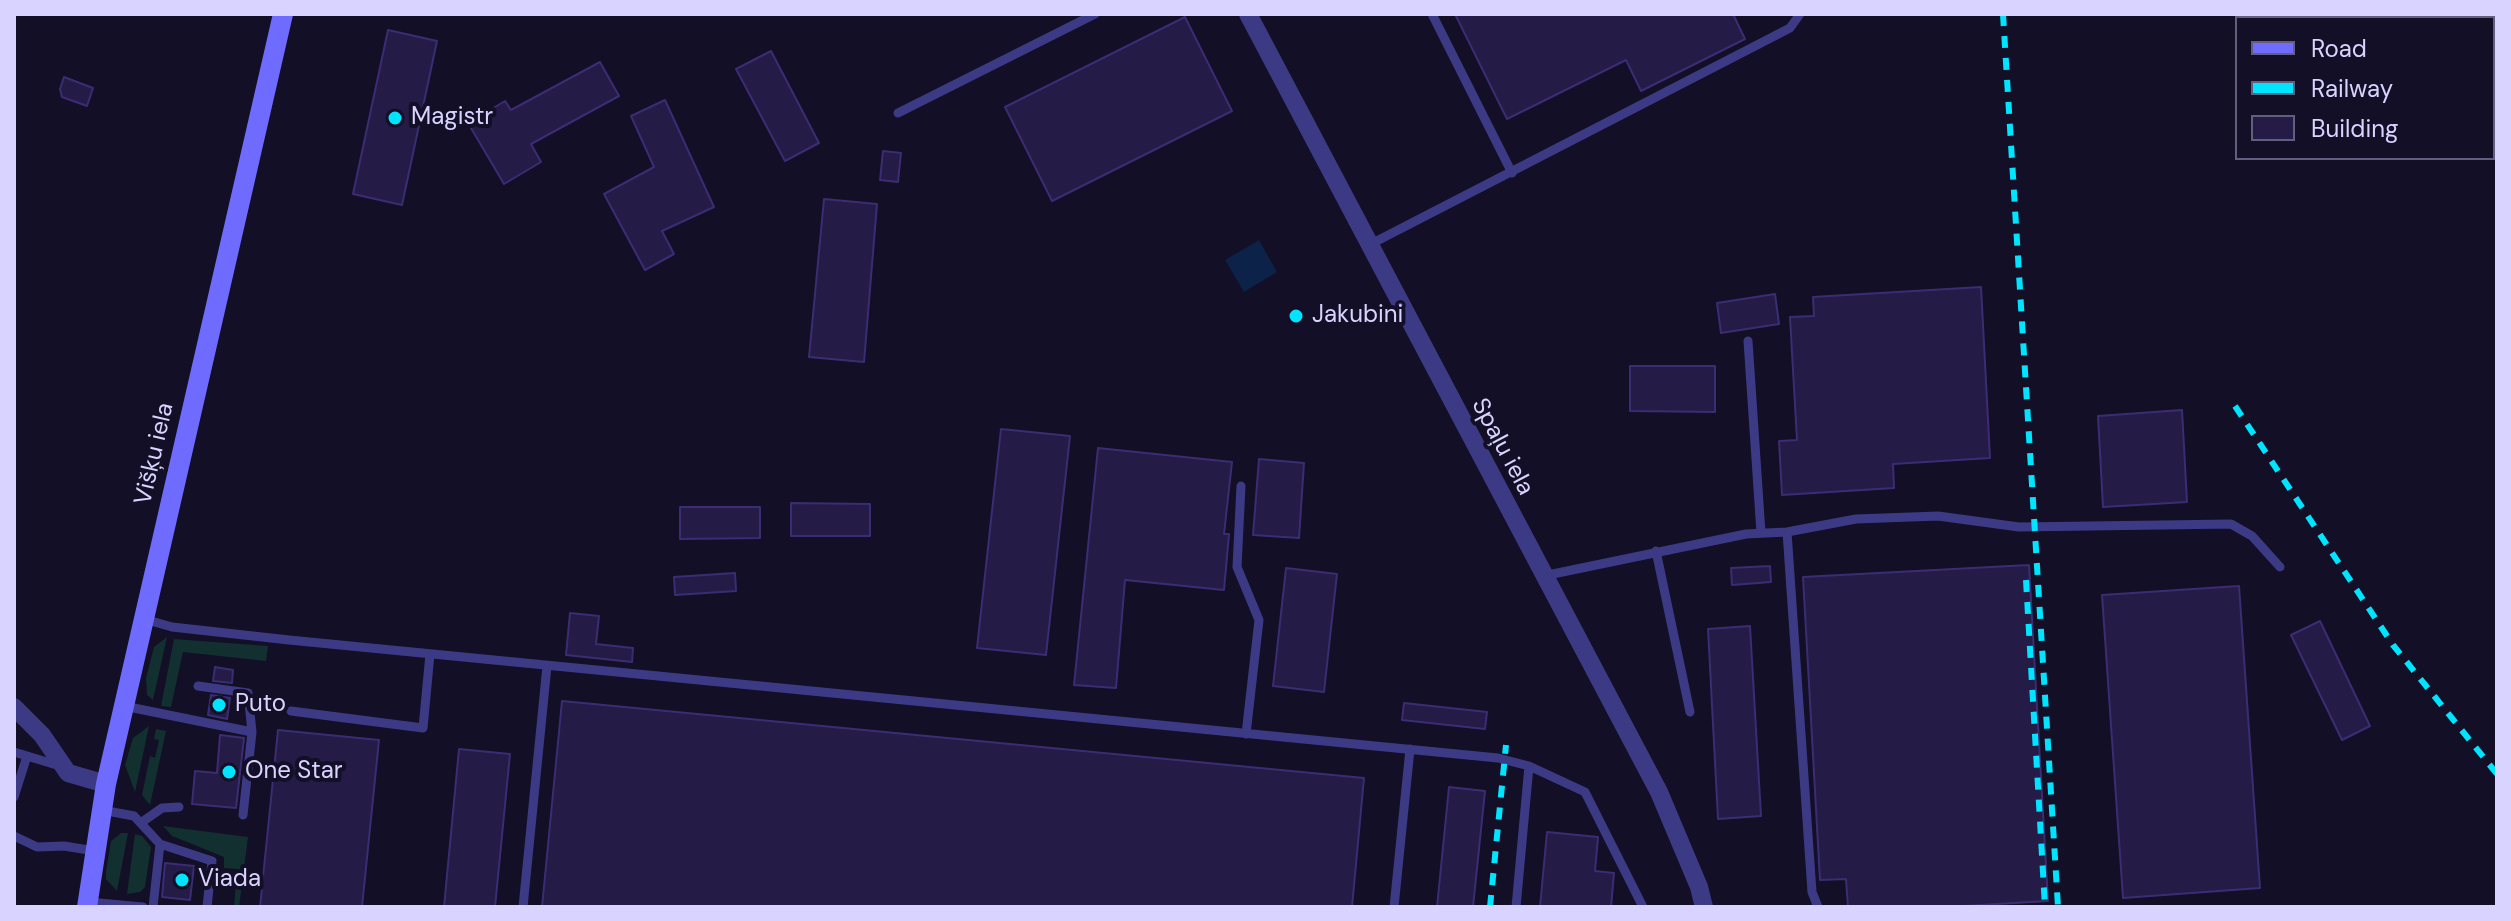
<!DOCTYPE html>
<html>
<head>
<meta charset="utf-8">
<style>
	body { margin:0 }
	#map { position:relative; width:2511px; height:921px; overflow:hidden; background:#130f26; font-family:"DM Sans",sans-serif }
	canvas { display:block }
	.frame { position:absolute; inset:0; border:16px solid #d9d4ff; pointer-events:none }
	.legend { position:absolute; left:2235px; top:16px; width:260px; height:144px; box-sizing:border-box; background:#130f26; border:2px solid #625e7d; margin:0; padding:10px 14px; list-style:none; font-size:24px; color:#d9d4ff }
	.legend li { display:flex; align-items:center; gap:16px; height:40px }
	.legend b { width:40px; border:2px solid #625e7d }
</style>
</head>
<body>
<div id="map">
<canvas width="2511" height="921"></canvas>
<div class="frame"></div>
<ul class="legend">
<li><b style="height:10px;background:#6f6bff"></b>Road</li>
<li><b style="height:10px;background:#00e5ff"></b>Railway</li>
<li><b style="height:22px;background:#241b47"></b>Building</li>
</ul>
</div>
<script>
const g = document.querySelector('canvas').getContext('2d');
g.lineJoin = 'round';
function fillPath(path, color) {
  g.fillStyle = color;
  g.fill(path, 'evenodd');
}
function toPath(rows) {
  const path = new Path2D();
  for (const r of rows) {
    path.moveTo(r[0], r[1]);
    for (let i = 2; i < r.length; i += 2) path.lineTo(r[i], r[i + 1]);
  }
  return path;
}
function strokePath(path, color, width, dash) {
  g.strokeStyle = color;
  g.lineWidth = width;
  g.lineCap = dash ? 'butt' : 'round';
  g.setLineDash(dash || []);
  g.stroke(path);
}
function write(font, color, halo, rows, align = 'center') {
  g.font = font + ' "DM Sans",sans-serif';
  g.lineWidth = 8;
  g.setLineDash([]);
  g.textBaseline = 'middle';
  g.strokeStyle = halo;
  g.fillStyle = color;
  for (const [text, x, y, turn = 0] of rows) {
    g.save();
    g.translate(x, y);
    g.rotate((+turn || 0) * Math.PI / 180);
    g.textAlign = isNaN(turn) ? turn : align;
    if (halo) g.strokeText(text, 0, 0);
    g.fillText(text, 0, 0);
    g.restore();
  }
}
fillPath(toPath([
	[167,637,153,700,147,695,146,678,154,647],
	[174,639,268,646,266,661,183,652,171,707,161,706],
	[149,726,135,792,125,765,133,738],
	[156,729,166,731,150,805,142,795,150,756,155,758,159,740,154,739],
	[163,826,248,837,239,907,234,907,237,869,224,868,224,857,172,836],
	[121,833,128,833,117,891,106,879,106,872,111,841],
	[135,834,142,836,151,847,145,887,140,892,127,894]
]), '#12302f');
fillPath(toPath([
	[1259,240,1277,272,1244,292,1225,260]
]), '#0c2248');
const building = toPath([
	[1455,14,1733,14,1745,39,1641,91,1626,60,1507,119,1455,14],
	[1185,17,1232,111,1052,201,1005,107,1185,17],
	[388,30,437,41,402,205,353,194,388,30],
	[771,51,819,143,785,161,736,69,771,51],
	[600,62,619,96,531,144,541,162,504,184,468,123,505,101,511,110,600,62],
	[64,77,93,88,87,106,62,97,60,89,64,77],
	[665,100,714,207,662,231,674,254,645,270,604,194,654,167,631,116,665,100],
	[883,151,901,153,898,182,880,180,883,151],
	[824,199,877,204,864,362,809,357,824,199],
	[1981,287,1990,458,1893,464,1894,488,1782,495,1779,441,1797,440,1790,317,1814,316,1813,297,1981,287],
	[1775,294,1779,324,1721,333,1717,303,1775,294],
	[1630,366,1715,366,1715,412,1630,411,1630,366],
	[2182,410,2187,502,2103,507,2098,416,2182,410],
	[1001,429,1070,436,1046,655,977,648,1001,429],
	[1098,448,1232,462,1224,534,1229,534,1224,590,1125,580,1116,688,1074,685,1098,448],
	[1259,459,1304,463,1299,538,1253,535,1259,459],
	[791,503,870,504,870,536,791,536,791,503],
	[680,507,760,507,760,538,680,539,680,507],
	[2029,565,2048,901,1946,907,1848,907,1846,879,1820,880,1803,577,2029,565],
	[1770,566,1771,582,1732,585,1731,568,1770,566],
	[1286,568,1337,574,1324,692,1273,686,1286,568],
	[735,573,736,591,675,595,674,577,735,573],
	[2239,586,2260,888,2123,898,2102,595,2239,586],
	[570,613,599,616,596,644,633,648,632,662,566,655,570,613],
	[2320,621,2370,726,2342,740,2291,635,2320,621],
	[1750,626,1761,816,1718,819,1708,629,1750,626],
	[215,667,233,670,232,683,213,681,215,667],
	[211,695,230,698,227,719,208,715,211,695],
	[562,701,1364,778,1352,907,542,907,562,701],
	[1404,703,1487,712,1485,729,1402,720,1404,703],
	[278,730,379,740,362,907,260,907,278,730],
	[220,735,244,738,236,808,192,804,195,771,217,773,220,735],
	[459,749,510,754,495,907,444,907,459,749],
	[1449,787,1485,791,1473,907,1437,907,1449,787],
	[1547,832,1598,837,1595,871,1614,873,1611,907,1540,907,1547,832],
	[165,863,194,866,190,900,162,897,165,863]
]);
fillPath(building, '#241b47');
strokePath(building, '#3b2d73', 2);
strokePath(toPath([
	[1432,14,1512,173],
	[898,113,1095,14],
	[1369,245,1790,28,1800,14],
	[1748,341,1761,533],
	[1241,486,1237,567,1259,620,1246,734],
	[1787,532,1812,892,1818,907],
	[1656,551,1690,712],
	[1543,576,1746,534,1787,532,1856,519,1938,516,2019,527,2231,524,2252,536,2280,567],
	[144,619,172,627,289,640,1498,758,1529,766,1585,792,1643,907],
	[198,686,248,693,252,732],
	[124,706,252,732,243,815],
	[291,711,423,728,430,654],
	[14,752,60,766],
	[14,797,27,756],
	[102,810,134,816,160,844,212,861,207,907],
	[142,822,162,808,179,807],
	[14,836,37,847,64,846,95,851],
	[88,902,143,907],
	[153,907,160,844],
	[523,907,547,666],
	[1394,907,1410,749],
	[1516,907,1529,766]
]), '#3d3a85', 9);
strokePath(toPath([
	[1248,14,1659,792,1699,887,1704,907],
	[14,707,42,735,68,773,106,784]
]), '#3d3a85', 18);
strokePath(toPath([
	[87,907,106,784,283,14]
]), '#6f6bff', 20);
strokePath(toPath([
	[2003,14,2058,907],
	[2235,406,2393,645,2497,774],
	[2026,580,2045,907],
	[1490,907,1506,745]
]), '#00e5ff', 6, [12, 10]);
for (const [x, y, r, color] of [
	[395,118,8,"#00e5ff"],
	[1296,316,8,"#00e5ff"],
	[219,705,8,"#00e5ff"],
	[229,772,8,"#00e5ff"],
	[182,880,8,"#00e5ff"]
]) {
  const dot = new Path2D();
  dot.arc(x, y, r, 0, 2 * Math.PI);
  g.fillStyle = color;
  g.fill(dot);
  strokePath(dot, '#130f26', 3);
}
write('24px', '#d9d4ff', '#130f26', [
	["Magistr",411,118],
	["Jakubini",1312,316],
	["Puto",235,705],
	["One Star",245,772],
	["Viada",198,880]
], 'left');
write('24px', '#d9d4ff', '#130f26', [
	["Spaļu iela",1502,447,62],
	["Višķu iela",155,454,-77]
]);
</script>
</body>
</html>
